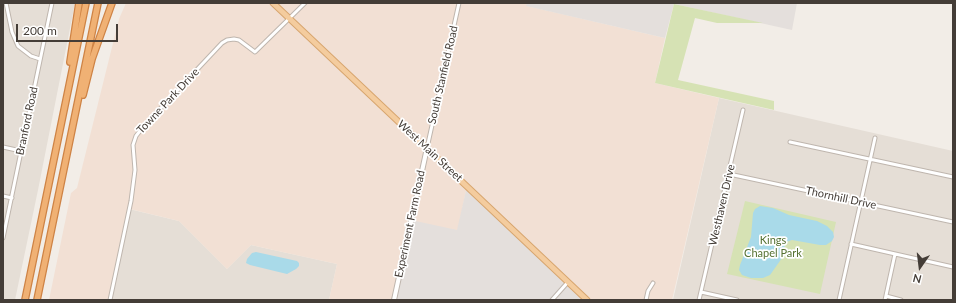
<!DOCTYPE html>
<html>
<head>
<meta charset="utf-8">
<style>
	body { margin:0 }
	#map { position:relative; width:956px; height:303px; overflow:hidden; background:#f2ede7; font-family:Lato,sans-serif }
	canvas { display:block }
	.frame { position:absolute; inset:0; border:4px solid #443d37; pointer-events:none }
	.north { position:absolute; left:900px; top:247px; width:40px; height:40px; -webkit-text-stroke:3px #fff; paint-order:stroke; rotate:194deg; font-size:11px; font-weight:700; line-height:16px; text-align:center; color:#443d37 }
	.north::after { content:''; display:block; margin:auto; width:14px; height:18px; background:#443d37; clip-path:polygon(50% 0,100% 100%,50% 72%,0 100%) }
	.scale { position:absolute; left:16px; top:24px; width:102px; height:18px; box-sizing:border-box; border:2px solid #443d37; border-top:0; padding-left:5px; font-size:12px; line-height:14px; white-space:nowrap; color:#443d37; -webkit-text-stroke:3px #fff; paint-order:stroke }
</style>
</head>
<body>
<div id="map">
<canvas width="956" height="303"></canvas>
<div class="frame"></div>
<div class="north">N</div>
<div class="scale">200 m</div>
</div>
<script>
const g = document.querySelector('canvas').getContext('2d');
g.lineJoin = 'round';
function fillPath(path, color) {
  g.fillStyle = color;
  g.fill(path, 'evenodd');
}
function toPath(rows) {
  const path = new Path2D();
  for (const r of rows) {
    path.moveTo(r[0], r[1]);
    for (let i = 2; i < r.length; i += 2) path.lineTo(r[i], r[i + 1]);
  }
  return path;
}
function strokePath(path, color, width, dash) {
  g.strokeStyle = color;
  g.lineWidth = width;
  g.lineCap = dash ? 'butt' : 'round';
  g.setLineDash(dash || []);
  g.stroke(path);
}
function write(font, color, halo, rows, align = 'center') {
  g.font = font + ' Lato,sans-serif';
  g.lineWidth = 3.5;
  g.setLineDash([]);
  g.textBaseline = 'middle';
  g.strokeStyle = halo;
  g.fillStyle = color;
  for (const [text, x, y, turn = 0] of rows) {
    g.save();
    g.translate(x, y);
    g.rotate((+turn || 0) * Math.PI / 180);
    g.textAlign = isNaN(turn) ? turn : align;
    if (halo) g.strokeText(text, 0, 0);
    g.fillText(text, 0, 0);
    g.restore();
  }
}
fillPath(toPath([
	[3,3,75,3,38,190,15,300,3,300],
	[719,98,953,151,953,300,673,300],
	[129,209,179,221,227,269,251,245,337,264,329,300,110,300]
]), '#e5ded6');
fillPath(toPath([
	[126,3,527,3,527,6,665,38,655,83,719,98,672,300,587,300,467,186,458,230,394,300,329,300,337,264,251,245,227,269,179,221,130,209,110,300,49,300,71,193,77,188,119,19]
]), '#f2e0d4');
fillPath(toPath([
	[527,3,797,3,792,30,674,4,665,38,526,6],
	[467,186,587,300,394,300,411,220,457,230]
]), '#e4dfdc');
fillPath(toPath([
	[674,4,763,23,717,23,695,18,678,80,774,101,774,110,655,83],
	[745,201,836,222,820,294,727,274]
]), '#d6e2b4');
fillPath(toPath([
	[760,206,773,208,789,215,817,221,827,226,833,232,834,237,832,241,826,245,820,245,792,240,786,242,784,248,782,258,770,275,763,278,751,278,742,275,739,270,740,265,751,237,753,213,755,209],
	[256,252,297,261,299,263,299,266,296,269,287,274,250,265,246,263,247,259,252,253]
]), '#a9dae9');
const minor = toPath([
	[6,3,12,32,18,46,31,56,40,59],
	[790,142,953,177],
	[3,147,21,151],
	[427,148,459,3],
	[729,174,953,222],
	[3,196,12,198],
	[3,238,52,3],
	[851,244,953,267],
	[701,292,737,300],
	[886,296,901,300],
	[110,300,131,201,135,170,133,145,136,136,143,127,222,43,227,40,234,39,239,40,255,52,305,3],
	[552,300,568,282],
	[646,300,648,291,653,283],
	[699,300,743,110],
	[839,300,875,138],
	[885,300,895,254]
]);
const tertiary = toPath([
	[394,300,427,148]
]);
const primary = toPath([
	[273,3,587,300]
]);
const motorway = toPath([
	[70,62,79,3],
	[83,95,92,59,112,3],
	[25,300,86,3],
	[37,300,98,3]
]);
strokePath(minor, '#bfb6ae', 5);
strokePath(tertiary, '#bfb6ae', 6);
strokePath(primary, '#d8a66f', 7);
strokePath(motorway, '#ce8345', 8);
strokePath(minor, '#fff', 3);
strokePath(tertiary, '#fff', 4);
strokePath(primary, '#f4cc9e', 5);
strokePath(motorway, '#f0b174', 5.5);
write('11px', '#443d37', '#fff', [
	["South Stanfield Road",443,75,-77],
	["Towne Park Drive",168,101,-47],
	["Branford Road",27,121,-78],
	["West Main Street",430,151,43],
	["Thornhill Drive",841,198,12],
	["Westhaven Drive",722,205,-77],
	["Experiment Farm Road",410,224,-78]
]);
write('11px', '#547030', '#fff', [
	["Kings",773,240],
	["Chapel Park",773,253]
]);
</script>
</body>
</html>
